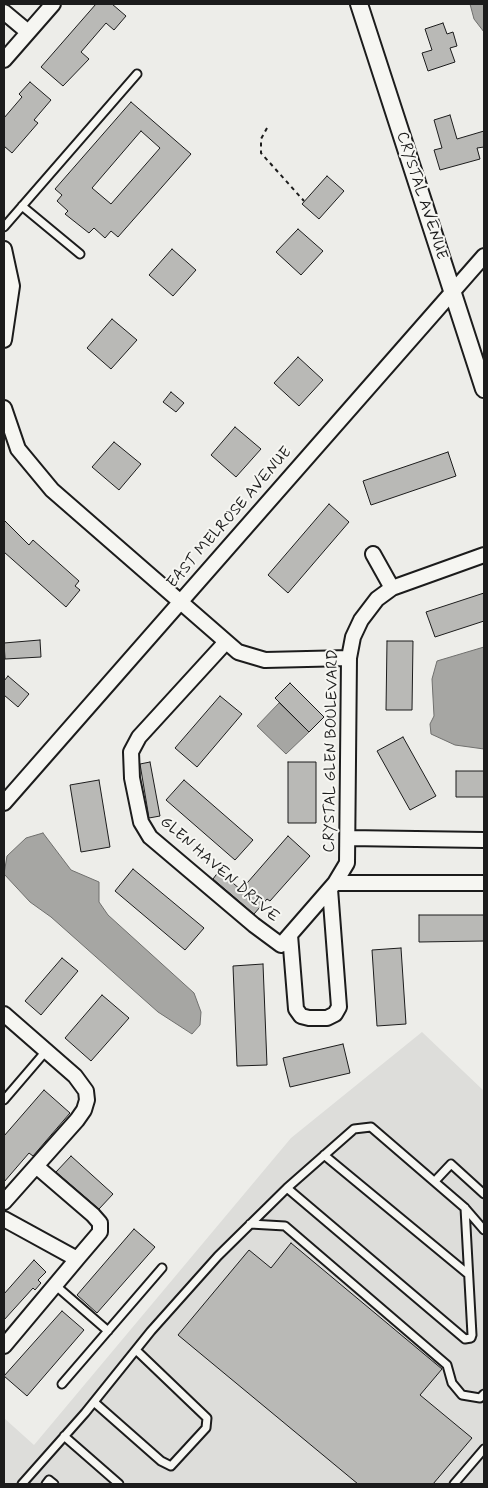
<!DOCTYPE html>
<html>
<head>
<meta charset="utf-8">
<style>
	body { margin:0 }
	#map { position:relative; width:488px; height:1488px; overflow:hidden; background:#edede9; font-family:Mynerve,sans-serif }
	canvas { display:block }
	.frame { position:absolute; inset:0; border:5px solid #1c1c1c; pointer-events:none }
</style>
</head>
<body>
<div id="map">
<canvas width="488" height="1488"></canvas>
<div class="frame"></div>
</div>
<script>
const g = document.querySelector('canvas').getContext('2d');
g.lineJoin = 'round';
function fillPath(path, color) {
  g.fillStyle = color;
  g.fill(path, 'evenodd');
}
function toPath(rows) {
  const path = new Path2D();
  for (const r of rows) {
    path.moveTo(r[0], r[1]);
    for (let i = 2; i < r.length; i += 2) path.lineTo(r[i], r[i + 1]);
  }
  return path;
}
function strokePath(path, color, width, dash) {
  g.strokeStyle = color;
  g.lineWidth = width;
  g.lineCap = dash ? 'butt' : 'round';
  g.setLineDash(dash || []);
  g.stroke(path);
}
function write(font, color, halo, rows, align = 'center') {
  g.font = font + ' Mynerve,sans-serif';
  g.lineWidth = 4;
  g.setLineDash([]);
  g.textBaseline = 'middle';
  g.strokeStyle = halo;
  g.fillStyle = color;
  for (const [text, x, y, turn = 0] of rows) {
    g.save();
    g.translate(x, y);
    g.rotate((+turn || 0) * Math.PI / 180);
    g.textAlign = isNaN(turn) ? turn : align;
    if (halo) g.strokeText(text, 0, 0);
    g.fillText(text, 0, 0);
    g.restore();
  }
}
fillPath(toPath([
	[422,1032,484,1091,484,1484,4,1484,4,1418,34,1445,291,1138]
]), '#ddddda');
const water = toPath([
	[470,4,484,4,484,32,474,19,470,4],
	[484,647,484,749,455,745,431,734,430,724,434,716,432,679,437,661,484,647],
	[279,703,309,732,286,754,257,726,279,703],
	[43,833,71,870,99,882,99,902,108,915,194,993,201,1012,200,1025,192,1034,158,1012,51,917,30,902,4,874,7,856,26,838,43,833]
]);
fillPath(water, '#a6a6a3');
strokePath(water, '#6f6f6d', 1);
const building = toPath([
	[96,4,112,4,126,16,114,30,106,23,81,52,89,59,63,86,41,67,96,4],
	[443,23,447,34,453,32,457,46,450,48,455,62,428,71,422,53,432,50,425,29,443,23],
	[30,82,51,100,34,120,38,123,12,153,4,146,4,118,22,97,19,94,30,82],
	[131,102,191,154,118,237,111,231,105,238,94,228,89,233,65,214,68,211,57,201,62,195,55,189,131,102],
	[141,131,160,148,111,204,92,188,141,131],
	[450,115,457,139,484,131,484,147,477,148,480,159,440,170,434,150,442,148,434,120,450,115],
	[327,176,344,191,319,219,302,204,327,176],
	[298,229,323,251,301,275,276,252,298,229],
	[172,249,196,270,173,296,149,275,172,249],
	[112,319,137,340,111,369,87,348,112,319],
	[298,357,323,380,299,406,274,383,298,357],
	[171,392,184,403,176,412,163,402,171,392],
	[235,427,261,449,236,477,211,455,235,427],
	[114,442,141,464,119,490,92,467,114,442],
	[448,452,456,476,371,505,363,481,448,452],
	[329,504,349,522,288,593,268,575,329,504],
	[4,520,29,545,33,540,79,581,75,586,80,590,66,607,4,552,4,520],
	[484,593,484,621,435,637,426,612,484,593],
	[40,640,41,657,5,659,4,643,40,640],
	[387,641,413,641,412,710,386,710,387,641],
	[8,676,29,694,18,707,4,695,4,681,8,676],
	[290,683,324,717,309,732,275,698,290,683],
	[220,696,242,714,197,767,175,748,220,696],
	[403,737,436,796,410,810,377,751,403,737],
	[150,762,160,816,149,818,140,764,150,762],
	[288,762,316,762,316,823,288,823,288,762],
	[456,771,484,771,484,797,456,797,456,771],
	[99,780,110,847,81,852,70,785,99,780],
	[184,780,253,840,235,860,166,800,184,780],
	[288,836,310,856,270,901,267,899,254,914,213,879,219,871,241,890,288,836],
	[133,869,204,928,185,950,115,891,133,869],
	[419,915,484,915,484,941,419,942,419,915],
	[401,948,406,1024,377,1026,372,950,401,948],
	[62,958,78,971,41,1015,25,1001,62,958],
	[263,964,267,1065,237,1066,233,966,263,964],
	[102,995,129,1018,91,1061,65,1038,102,995],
	[343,1044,350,1073,290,1087,283,1058,343,1044],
	[44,1090,70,1113,33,1156,29,1153,4,1182,4,1136,44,1090],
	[71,1156,113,1194,99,1209,56,1172,71,1156],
	[134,1229,155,1247,97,1313,77,1295,134,1229],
	[291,1243,442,1369,420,1395,472,1438,433,1484,358,1484,178,1335,249,1250,271,1268,291,1243],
	[34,1260,46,1272,38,1280,41,1283,35,1290,33,1288,4,1320,4,1294,34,1260],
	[62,1311,84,1330,27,1396,4,1376,62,1311]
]);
fillPath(building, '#b9b9b6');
strokePath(building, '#1c1c1c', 1);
const service = toPath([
	[22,206,80,254],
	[4,227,137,74],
	[4,1100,46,1051],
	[324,1155,468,1274],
	[435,1181,451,1164,484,1194],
	[287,1188,465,1339,471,1338,472,1335,465,1208],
	[250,1224,285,1226,447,1365,452,1383,462,1395,480,1398,484,1394],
	[55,1285,108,1331],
	[62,1384,162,1268],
	[94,1402,161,1461,171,1466,206,1428,207,1418,136,1350],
	[64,1436,119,1484],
	[22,1484,85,1413,151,1331,218,1256,287,1188,354,1129,371,1127,465,1208,484,1230],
	[46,1484,49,1480,54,1484],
	[454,1484,484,1449]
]);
const minor = toPath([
	[4,12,28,32],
	[4,60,53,4],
	[4,249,12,286,4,340],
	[4,408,18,449,52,490,238,652,265,660,349,658],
	[373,554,392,588],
	[225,643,139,737,131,752,132,778,141,822,150,837,254,925,281,945,335,883,347,863,349,658,353,637,361,620,377,599,392,588,484,555],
	[4,803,484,256],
	[348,838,484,840],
	[335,883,484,883],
	[290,935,296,1009,301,1016,309,1018,327,1018,335,1014,339,1007,330,889],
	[4,1014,75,1076,86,1091,87,1100,84,1110,77,1120,4,1202],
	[4,1219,77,1259,100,1232,100,1223,93,1215,36,1166],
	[4,1346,77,1259]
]);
const tertiary = toPath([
	[359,4,484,389]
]);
strokePath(service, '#1c1c1c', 11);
strokePath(minor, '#1c1c1c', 18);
strokePath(tertiary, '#1c1c1c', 20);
strokePath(toPath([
	[267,128,261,139,261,153,304,201]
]), '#1c1c1c', 2, [4, 4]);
strokePath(service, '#f6f6f2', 7);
strokePath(minor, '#f6f6f2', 14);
strokePath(tertiary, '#f6f6f2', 16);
write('16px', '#1c1c1c', '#f6f6f2', [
	["CRYSTAL AVENUE",421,196,72],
	["EAST MELROSE AVENUE",230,518,-49],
	["CRYSTAL GLEN BOULEVARD",332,751,-89],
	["GLEN HAVEN DRIVE",219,870,41]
]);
</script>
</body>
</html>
